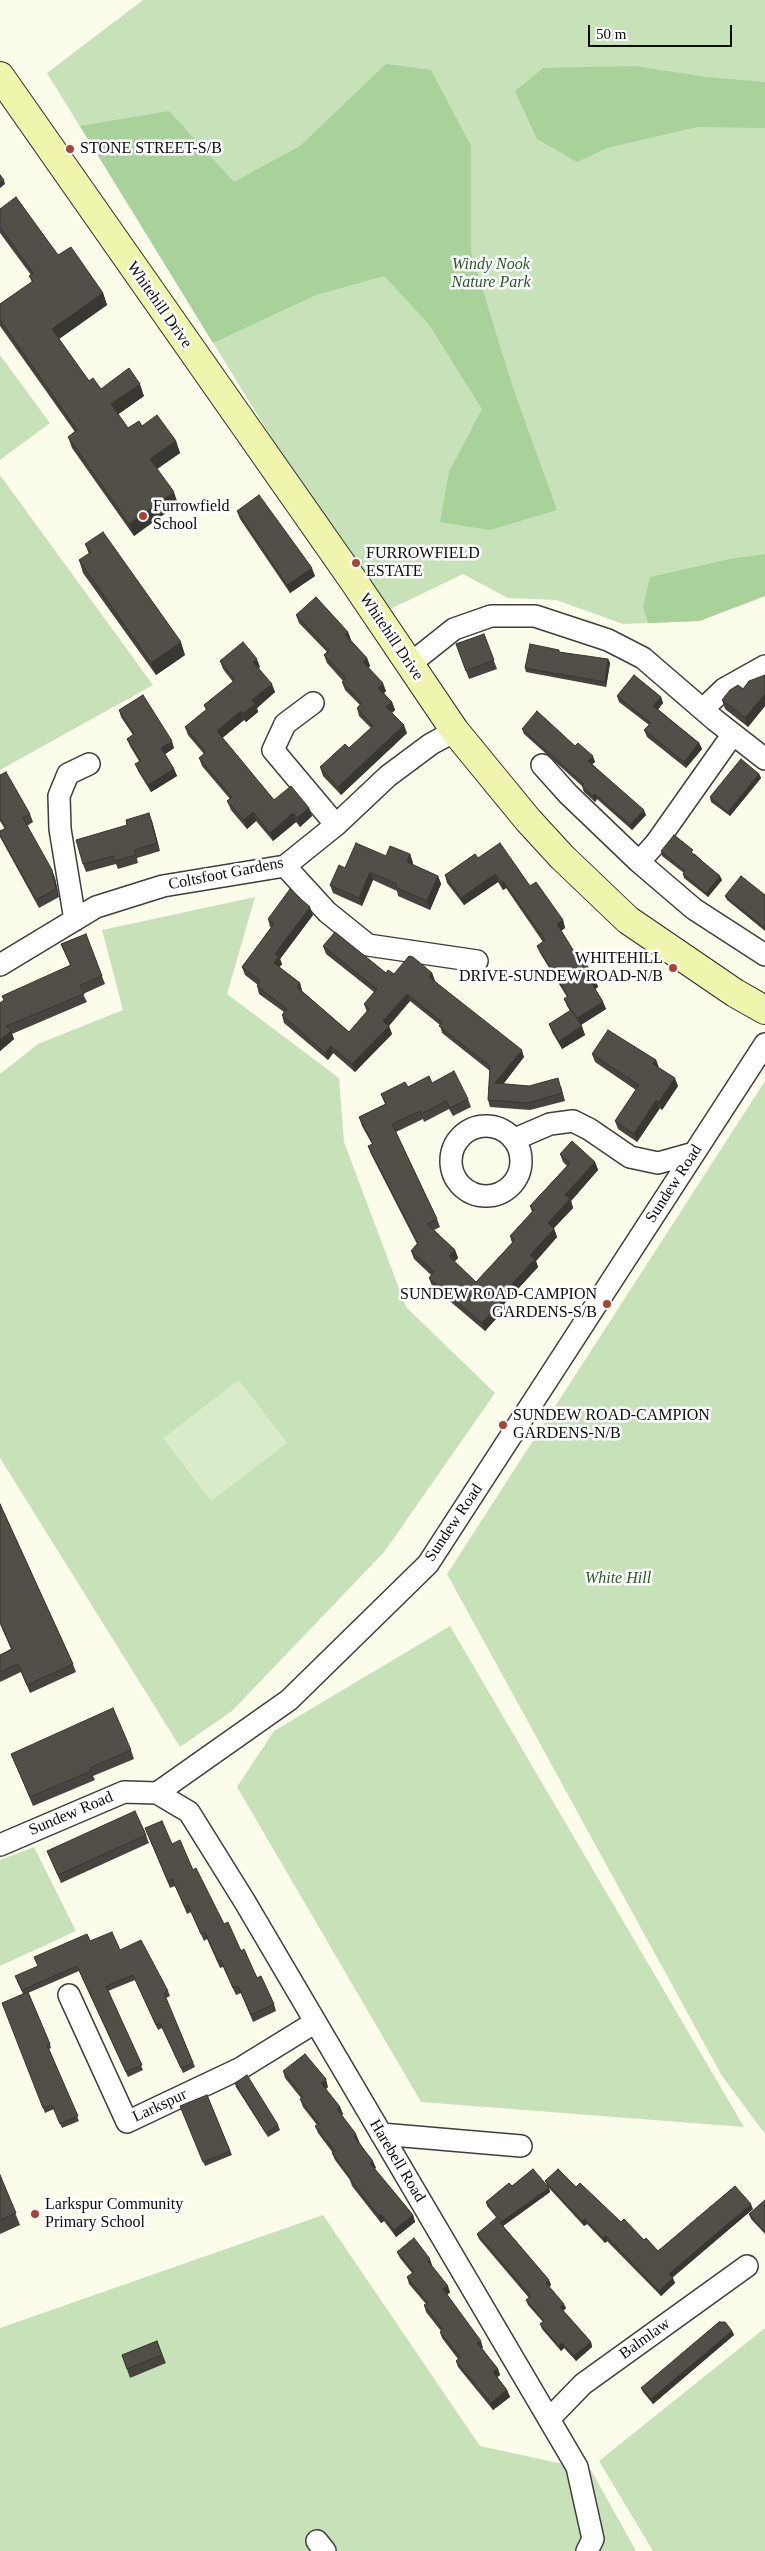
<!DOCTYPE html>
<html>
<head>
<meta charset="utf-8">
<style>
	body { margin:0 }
	#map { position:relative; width:765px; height:2551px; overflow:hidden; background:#fcfceb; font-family:Georgia,serif }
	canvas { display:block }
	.scale { position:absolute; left:588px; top:25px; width:144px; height:22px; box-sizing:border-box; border:2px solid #0b0b0b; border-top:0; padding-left:6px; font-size:15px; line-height:18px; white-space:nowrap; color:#0b0b0b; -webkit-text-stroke:4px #fff; paint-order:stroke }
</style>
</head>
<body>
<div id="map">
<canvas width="765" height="2551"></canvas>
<div class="scale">50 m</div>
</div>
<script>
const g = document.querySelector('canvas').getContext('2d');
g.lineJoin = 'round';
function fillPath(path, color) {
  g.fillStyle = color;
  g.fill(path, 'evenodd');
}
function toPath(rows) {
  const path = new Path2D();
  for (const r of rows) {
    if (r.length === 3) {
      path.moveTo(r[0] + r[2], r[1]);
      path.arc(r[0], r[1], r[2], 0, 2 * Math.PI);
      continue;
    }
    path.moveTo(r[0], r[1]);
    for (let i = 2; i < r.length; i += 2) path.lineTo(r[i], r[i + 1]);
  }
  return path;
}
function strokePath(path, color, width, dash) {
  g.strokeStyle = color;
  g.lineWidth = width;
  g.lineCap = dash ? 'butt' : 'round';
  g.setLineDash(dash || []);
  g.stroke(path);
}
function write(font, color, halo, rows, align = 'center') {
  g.font = font + ' Georgia,serif';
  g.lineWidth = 5;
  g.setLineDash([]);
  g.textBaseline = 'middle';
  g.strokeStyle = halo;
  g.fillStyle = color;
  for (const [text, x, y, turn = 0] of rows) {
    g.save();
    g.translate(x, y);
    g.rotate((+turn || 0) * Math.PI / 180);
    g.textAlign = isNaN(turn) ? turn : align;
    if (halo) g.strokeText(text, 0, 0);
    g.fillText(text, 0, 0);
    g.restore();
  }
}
fillPath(toPath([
	[143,0,765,0,765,596,699,621,623,624,556,600,508,598,463,574,380,614,47,73],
	[0,355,50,423,0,460],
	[0,475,153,685,0,770],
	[255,897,227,994,339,1078,344,1142,406,1307,495,1393,385,1551,232,1711,180,1747,0,1458,0,1074,38,1044,123,1010,102,930],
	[765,1081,765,2134,722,2076,447,1574],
	[450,1626,744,2127,421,2102,237,1787,274,1731],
	[34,1847,76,1931,0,1966,0,1860],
	[323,2215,480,2446,591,2470,636,2551,0,2551,0,2328],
	[765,2328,765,2551,653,2551,599,2461]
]), '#c7e2b9');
fillPath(toPath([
	[386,64,431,70,471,146,471,252,513,388,557,510,490,530,440,522,449,472,482,409,428,323,384,276,316,295,213,343,80,126,169,111,234,182,300,146],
	[635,66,706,77,765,82,765,128,697,127,607,148,577,162,537,139,515,91,543,68],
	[765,554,765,596,699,621,648,623,643,607,650,577,730,559]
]), '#a9d19a');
fillPath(toPath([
	[239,1380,287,1443,211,1501,163,1438]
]), '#d9ebc9');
const street = toPath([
	[410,664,454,629,491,616,535,616,608,640,643,658,715,720,765,759],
	[313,703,285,724,273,750,336,825],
	[703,709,724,689,765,666],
	[542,765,568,794,639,862,694,909,765,955],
	[639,862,656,843,733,734],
	[285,866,327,912,368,945,477,961],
	[75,920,60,829,59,796,68,774,89,764],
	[0,965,96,907,163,886,285,866,336,825,388,776,431,744,455,731],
	[486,1161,35],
	[515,1139,550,1124,573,1121,589,1129,630,1157,658,1163,694,1153],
	[157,1793,289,1700,428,1564,765,1044],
	[0,1845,124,1792,157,1793,189,1812,245,1902,577,2467,593,2539,587,2551],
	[69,1995,127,2122,241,2068,314,2023],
	[381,2134,521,2146],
	[549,2419,583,2384,747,2266],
	[317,2541,325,2551]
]);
const secondary = toPath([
	[0,76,353,580,455,731,528,820,562,857,628,920,735,993,765,1010]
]);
strokePath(street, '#3e3e3e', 24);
strokePath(secondary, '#2d2d2d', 30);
strokePath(street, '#fff', 21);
strokePath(secondary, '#f0f5ad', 28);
fillPath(toPath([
	[0,209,58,255,103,293,107,305,59,339,89,381,101,389,144,396,118,414,128,428,142,426,176,441,180,453,157,469,178,504,134,536,72,448,68,437,75,432,0,326,0,304,32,282,29,276,31,275,0,233],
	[237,511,315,576,290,593,240,519],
	[85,544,185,655,156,675,83,573,79,560,89,554],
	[296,615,348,632,351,640,367,658,370,666,368,668,386,691,384,693,392,702,395,710,392,713,407,733,341,795,323,776,320,767,349,748,371,728,359,716,357,708,360,705,345,690,342,682,343,681,327,663,324,655,327,652,299,623],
	[484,634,497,669,469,679,456,644],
	[608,659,610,663,606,687,526,672,525,668],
	[220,661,260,667,259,668,275,692,257,708,258,712,246,722,244,720,222,738,274,800,309,808,312,816,300,827,296,822,273,841,256,821,247,829,231,810,227,801,230,799,202,766,199,758,204,754,188,735,185,727,206,710,204,705,233,682,223,669],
	[765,675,765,706,748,727,725,709,722,700,743,689],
	[617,696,661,697,663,703,658,709,699,743,702,749,686,768,647,737,644,730,649,725,619,702],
	[119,710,174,748,165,754,174,769,177,776,151,792,138,771,135,764,139,761,130,746,127,739,133,735,121,717],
	[522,729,575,746,595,762,592,764,646,815,632,830,597,799,595,802,584,792,582,786,524,734],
	[759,774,761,778,730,816,711,802,710,797],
	[0,775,30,814,33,822,27,826,55,878,59,897,39,908,0,837,0,831,5,829,0,821],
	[152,821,160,851,137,858,138,863,118,869,116,864,86,872,83,864],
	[661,851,695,854,722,880,708,897,684,878,683,874,684,873,662,856],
	[410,854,413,863,412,864,438,876,441,884,430,910,398,896,397,891,373,880,362,906,333,893,330,885,345,868,386,856],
	[478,858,530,886,563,920,565,928,561,931,580,961,595,979,598,987,595,989,603,1002,606,1009,581,1025,585,1035,562,1049,552,1032,549,1024,570,1011,567,1006,564,999,567,997,540,953,537,946,543,942,506,888,503,890,498,882,464,905,447,883,445,875],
	[765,895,765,931,727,900,725,896],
	[313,915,280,959,282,964,279,967,300,983,302,991,349,1032,367,1012,364,1004,374,992,326,954,323,946,386,973,394,974,432,973,435,981,524,1057,503,1084,529,1086,561,1086,565,1101,530,1110,490,1107,488,1100,490,1071,442,1033,440,1025,410,1001,389,1026,392,1034,355,1072,333,1053,328,1060,284,1023,282,1015,284,1012,259,994,257,986,258,985,245,975,242,967,271,927,270,927,268,919],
	[86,934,105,984,83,994,87,1002,12,1034,14,1039,0,1051,0,1003,70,965,61,944],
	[592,1054,656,1060,659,1068,678,1086,662,1110,660,1108,637,1142,618,1129,615,1121,636,1090,595,1062],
	[432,1083,468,1099,471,1107,453,1116,449,1109,424,1122,423,1119,396,1132,437,1219,440,1227,434,1230,455,1250,458,1258,454,1262,476,1282,512,1243,510,1236,532,1212,530,1206,567,1166,563,1162,560,1154,595,1162,598,1170,571,1201,573,1208,554,1228,557,1237,536,1261,538,1267,504,1304,505,1309,485,1331,432,1286,429,1278,431,1275,414,1259,411,1251,417,1244,371,1154,368,1146,372,1144,362,1126,359,1117,385,1104,381,1094,408,1087],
	[0,1504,73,1664,76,1672,30,1693,21,1672,0,1682,0,1655,11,1649,0,1624],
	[131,1750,134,1759,93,1776,95,1780,33,1806,11,1754],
	[145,1828,172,1844,193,1870,224,1924,274,2004,276,2011,253,2022,241,1993,236,1995,223,1967,220,1968,207,1939,204,1941,191,1912,187,1914,175,1886,170,1888],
	[146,1835,149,1843,61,1883,47,1851],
	[90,1941,120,1950,168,1991,170,1996,166,1998,195,2067,183,2073,162,2028,158,2030,135,1980,108,1991,143,2070,128,2077,79,1971,28,1993,50,2044,51,2048,49,2049,79,2121,62,2128,54,2109,45,2113,2,2003,23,1994,17,1981,38,1966],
	[283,2071,328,2087,326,2089,340,2107,343,2114,342,2115,376,2168,374,2169,413,2215,415,2222,396,2237,384,2221,381,2223,352,2186,350,2180,335,2160,332,2153,333,2153,318,2133,315,2126,317,2125,303,2107,300,2099,301,2098,285,2078],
	[235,2083,278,2125,280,2130,268,2137,236,2087],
	[207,2095,232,2155,205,2166,180,2106],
	[0,2175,20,2225,0,2234],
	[545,2181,576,2187,644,2240,658,2251,753,2209,672,2277,675,2283,661,2296,607,2241,605,2243,587,2224,584,2226,549,2188,550,2192,503,2226,549,2280,551,2285,549,2286,566,2308,563,2311,591,2342,592,2347,576,2361,564,2348,561,2351,542,2329,540,2324,543,2322,528,2305,526,2300,529,2298,479,2239,477,2234,500,2222,487,2206,486,2202,512,2186,547,2185],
	[765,2200,765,2234,751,2219,749,2214],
	[397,2252,432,2265,432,2266,450,2292,447,2295,483,2348,482,2348,498,2369,500,2375,497,2377,507,2390,510,2397,493,2410,458,2367,456,2361,458,2359,442,2338,440,2332,441,2331,426,2312,424,2305,426,2304,409,2284,407,2277,412,2273,400,2258],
	[732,2331,734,2335,653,2404,643,2392,641,2388],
	[157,2341,166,2363,130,2378,122,2355]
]), '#47433e');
fillPath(toPath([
	[4,180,5,184,0,188,0,183],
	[103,293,107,305,56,341,52,329],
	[140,384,144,396,116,416,111,404],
	[176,441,180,453,154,471,150,459],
	[174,492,178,504,134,536,129,524],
	[312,568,315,576,290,593,287,585],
	[348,632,351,640,348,643,345,635],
	[181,642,185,655,156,675,151,663],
	[367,658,370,666,366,670,363,662],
	[257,659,260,667,256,670,253,662],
	[608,659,610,663,606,687,605,682],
	[383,683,386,691,381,696,378,688],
	[272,684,275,692,257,708,258,712,246,722,243,714,252,700],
	[765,694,765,706,748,727,745,718],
	[661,697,663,703,656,712,653,706],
	[392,702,395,710,389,715,386,707],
	[241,711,244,720,220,740,217,731],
	[404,725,407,733,341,795,338,787],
	[172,741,174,748,164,755,161,748],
	[699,743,702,749,686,768,684,762],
	[593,756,595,762,590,766,588,761],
	[174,769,177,776,151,792,148,785],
	[759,774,761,778,730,816,728,812],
	[595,794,597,799,595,802,593,796],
	[309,808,312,816,300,827,297,818],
	[644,810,646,815,632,830,630,825],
	[253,812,256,821,247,829,244,820],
	[149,813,152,821,160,851,157,843],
	[293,813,296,822,273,841,270,833],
	[410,854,413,863,410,870,407,862],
	[52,870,55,878,59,897,56,889],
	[370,872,373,880,362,906,359,898],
	[495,874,498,882,464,905,461,898],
	[438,876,441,884,430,910,427,901],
	[720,876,722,880,708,897,706,893],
	[503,881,506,888,503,890,501,882],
	[310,907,313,915,280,959,282,964,276,971,274,963,275,954],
	[563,920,565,928,559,932,557,924],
	[432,973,435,981,429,977],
	[595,979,598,987,594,990,591,982],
	[300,983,302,991,300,994,297,987],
	[407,994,410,1001,386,1029,383,1021],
	[603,1002,606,1009,579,1026,577,1018],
	[389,1026,392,1034,355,1072,352,1064],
	[582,1026,585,1035,562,1049,559,1041],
	[11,1031,14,1039,0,1051,0,1040],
	[331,1046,333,1053,328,1060,325,1053],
	[522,1050,524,1057,498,1091,495,1083],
	[656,1060,659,1068,653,1064],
	[675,1078,678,1086,662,1110,659,1102],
	[656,1100,660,1108,637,1142,634,1134],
	[595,1162,598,1170,571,1201,573,1208,551,1231,548,1223,565,1195],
	[554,1229,557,1237,536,1261,538,1267,504,1304,505,1309,485,1331,482,1323,530,1255],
	[455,1250,458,1258,452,1264,449,1256],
	[326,2079,328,2087,324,2090,321,2083],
	[340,2107,343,2114,340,2116,337,2109],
	[356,2134,359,2141,357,2144,354,2137],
	[373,2161,376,2168,372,2170,370,2163],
	[549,2188,550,2192,503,2226,501,2222],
	[751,2204,753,2209,671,2279,669,2274],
	[381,2214,384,2221,381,2223,379,2216],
	[413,2215,415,2222,396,2237,394,2230],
	[585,2219,587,2224,584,2226,582,2221],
	[606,2236,607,2241,605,2243,603,2238],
	[430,2259,432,2265,430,2267,428,2261],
	[673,2278,675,2283,661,2296,659,2291],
	[549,2280,551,2285,548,2288,546,2283],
	[448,2286,450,2292,446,2296,443,2289],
	[564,2304,566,2308,562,2312,560,2307],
	[732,2331,734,2335,653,2404,651,2399],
	[481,2341,483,2348,480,2350,477,2343],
	[591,2342,592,2347,576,2361,574,2356],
	[562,2343,564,2348,561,2351,559,2346],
	[498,2369,500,2375,495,2379,493,2372],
	[507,2390,510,2397,493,2410,491,2403]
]), '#393732');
const building = toPath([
	[0,175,4,180,0,183,0,175],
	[16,197,58,255,71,247,103,293,52,329,89,381,93,378,101,389,129,368,140,384,111,404,128,428,139,421,142,426,157,415,176,441,150,459,174,492,129,524,68,437,77,430,0,320,0,304,33,281,29,276,33,273,0,227,0,209,16,197],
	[259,495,312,568,287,585,237,511,259,495],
	[103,532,181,642,151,663,79,560,91,552,85,544,103,532],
	[316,597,348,632,345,635,367,658,363,662,383,683,378,688,392,702,386,707,404,725,338,787,320,767,345,744,349,748,373,726,357,708,362,703,342,682,346,678,324,655,329,650,296,615,316,597],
	[484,634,494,660,466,671,456,644,484,634],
	[243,642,257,659,253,662,272,684,252,700,255,704,243,714,241,711,217,731,274,800,291,786,309,808,297,818,293,813,270,833,253,812,244,820,227,801,232,797,199,758,206,752,185,727,207,709,204,705,235,680,220,661,243,642],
	[530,644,559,650,559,652,608,659,605,682,525,668,530,644],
	[634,675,661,697,653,706,699,743,684,762,644,730,651,723,617,696,634,675],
	[765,675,765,694,745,718,722,700,730,690,738,685,743,689,749,681,765,675],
	[143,695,172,741,161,748,174,769,148,785,135,764,141,761,127,739,134,734,119,710,143,695],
	[537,711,575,746,578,743,593,756,588,761,644,810,630,825,595,794,593,796,582,786,584,784,522,729,537,711],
	[741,759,759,774,728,812,710,797,741,759],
	[6,772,30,814,23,818,52,870,56,889,36,900,0,835,0,831,6,828,0,818,0,775,6,772],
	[149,813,157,843,134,850,136,855,115,861,113,856,83,864,76,840,127,825,126,820,149,813],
	[674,835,693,850,691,852,720,876,706,893,683,874,685,871,661,851,674,835],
	[356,843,386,856,390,846,410,854,407,862,438,876,427,901,395,887,397,884,370,872,359,898,330,885,339,865,345,868,356,843],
	[500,843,530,886,536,882,563,920,557,924,580,961,583,959,595,979,591,982,603,1002,577,1018,564,999,568,996,537,946,545,940,503,881,501,882,495,874,461,898,445,875,475,854,478,858,500,843],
	[741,876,765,895,765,928,725,896,741,876],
	[290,889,310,907,275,954,279,956,274,963,300,983,297,987,349,1032,369,1009,364,1004,377,989,323,946,335,932,386,973,388,970,394,974,409,956,413,957,432,973,429,977,522,1050,495,1083,529,1086,558,1078,562,1093,528,1103,488,1100,490,1066,439,1026,442,1022,407,994,383,1021,389,1026,352,1064,331,1046,325,1053,282,1015,287,1009,257,986,260,981,242,967,274,924,268,919,290,889],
	[86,934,102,976,80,985,84,994,6,1026,11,1031,0,1040,0,1003,4,1000,2,996,71,965,61,944,86,934],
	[571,1010,582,1026,559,1041,549,1024,571,1010],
	[608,1030,656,1060,653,1064,675,1078,659,1102,656,1100,634,1134,615,1121,639,1085,592,1054,608,1030],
	[454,1071,468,1099,450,1108,446,1101,421,1114,420,1111,392,1124,437,1219,427,1224,455,1250,449,1256,476,1282,515,1240,510,1236,534,1210,530,1206,570,1163,560,1154,572,1141,595,1162,565,1195,570,1199,548,1223,554,1229,530,1255,535,1259,499,1298,502,1301,482,1323,429,1278,434,1272,411,1251,418,1243,368,1146,373,1144,359,1117,386,1104,381,1094,405,1082,408,1087,429,1076,432,1083,454,1071],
	[0,1504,73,1664,27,1685,18,1664,0,1672,0,1655,12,1649,0,1622,0,1504],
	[113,1708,131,1750,90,1768,91,1771,30,1797,11,1754,113,1708],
	[135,1811,146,1835,58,1875,47,1851,135,1811],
	[162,1821,172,1844,180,1840,193,1870,196,1868,224,1924,228,1922,241,1951,244,1949,257,1978,261,1976,274,2004,251,2015,238,1986,233,1988,221,1960,218,1961,205,1932,201,1934,188,1905,185,1907,172,1879,168,1881,145,1828,162,1821],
	[112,1932,120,1950,141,1940,168,1991,164,1993,193,2063,181,2068,160,2023,156,2025,133,1975,106,1986,142,2065,126,2072,77,1966,22,1990,15,1976,38,1966,34,1957,87,1934,90,1941,112,1932],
	[28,1992,50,2044,47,2045,78,2116,60,2124,52,2105,43,2108,2,2003,28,1992],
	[305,2054,326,2079,321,2083,340,2107,337,2109,356,2134,354,2137,373,2161,370,2163,413,2215,394,2230,381,2214,379,2216,350,2179,351,2178,332,2153,335,2151,315,2126,319,2124,300,2099,303,2097,283,2071,305,2054],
	[247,2075,278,2125,266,2133,235,2083,247,2075],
	[207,2095,230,2151,203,2162,180,2106,207,2095],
	[533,2169,549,2188,501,2222,486,2202,509,2183,512,2186,533,2169],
	[558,2169,576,2187,580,2183,621,2222,624,2219,644,2240,646,2238,658,2251,735,2186,751,2204,669,2274,673,2278,659,2291,606,2236,603,2238,585,2219,582,2221,545,2181,558,2169],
	[0,2175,16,2213,0,2220,0,2175],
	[765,2200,765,2232,749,2214,765,2200],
	[496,2218,549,2280,546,2283,564,2304,560,2307,591,2342,574,2356,562,2343,559,2346,540,2324,544,2321,526,2300,531,2296,477,2234,496,2218],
	[414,2238,430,2259,428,2261,448,2286,443,2289,481,2341,477,2343,498,2369,493,2372,507,2390,491,2403,456,2361,460,2357,440,2332,443,2329,424,2305,428,2303,407,2277,414,2272,397,2252,414,2238],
	[719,2322,725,2322,732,2331,651,2399,641,2388,719,2322],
	[157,2341,162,2355,127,2369,122,2355,157,2341]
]);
fillPath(building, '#524e48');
strokePath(building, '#393732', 1);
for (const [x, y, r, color] of [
	[70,149,5,"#a94334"],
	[143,516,5,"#a94334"],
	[356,563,5,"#a94334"],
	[673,968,5,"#a94334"],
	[607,1304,5,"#a94334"],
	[503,1425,5,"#a94334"],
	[35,2214,5,"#a94334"]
]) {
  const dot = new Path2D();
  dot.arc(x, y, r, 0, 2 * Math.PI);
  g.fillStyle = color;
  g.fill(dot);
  strokePath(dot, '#fff', 2);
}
write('16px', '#0b0b0b', '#fff', [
	["STONE STREET-S/B",80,149],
	["Furrowfield",153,507],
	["School",153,525],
	["FURROWFIELD",366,554],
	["ESTATE",366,572],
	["WHITEHILL",663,959,"right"],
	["DRIVE-SUNDEW ROAD-N/B",663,977,"right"],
	["SUNDEW ROAD-CAMPION",597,1295,"right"],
	["GARDENS-S/B",597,1313,"right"],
	["SUNDEW ROAD-CAMPION",513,1416],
	["GARDENS-N/B",513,1434],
	["Larkspur Community",45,2205],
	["Primary School",45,2223]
], 'left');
write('italic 16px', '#255924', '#fff', [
	["Windy Nook",491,265],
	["Nature Park",491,283],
	["White Hill",618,1579]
]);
write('16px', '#0b0b0b', '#fff', [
	["Whitehill Drive",159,305,55],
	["Whitehill Drive",391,637,56],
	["Coltsfoot Gardens",226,874,-11],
	["Sundew Road",674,1184,-57],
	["Sundew Road",454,1523,-56],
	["Sundew Road",71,1814,-23],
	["Larkspur",160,2106,-25],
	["Harebell Road",397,2161,59],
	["Balmlaw",645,2339,-36]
]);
</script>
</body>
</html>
